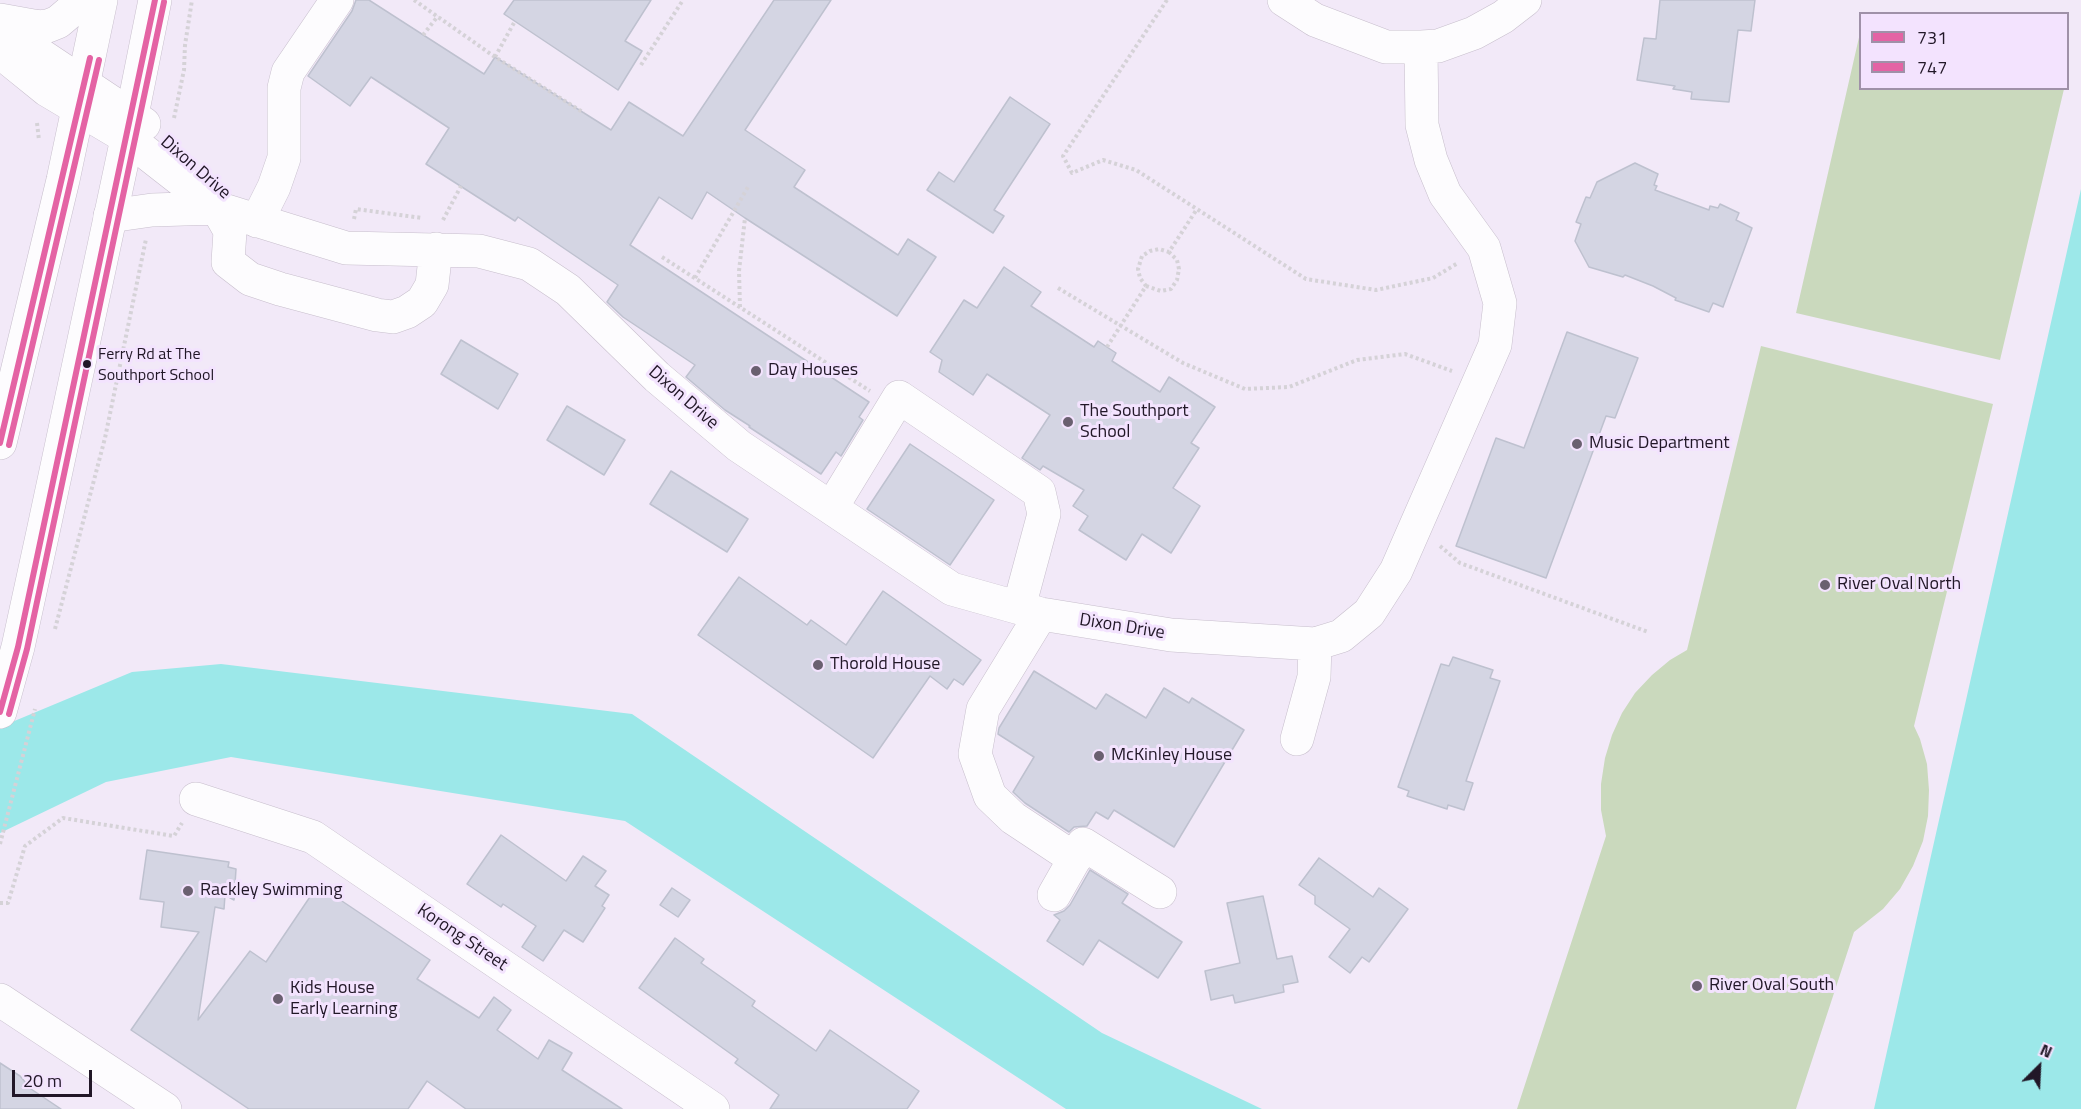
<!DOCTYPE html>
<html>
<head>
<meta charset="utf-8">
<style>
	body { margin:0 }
	#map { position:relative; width:2081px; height:1109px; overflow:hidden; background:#f2e9f8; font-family:"Titillium Web",sans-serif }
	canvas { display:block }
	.legend { position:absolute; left:1859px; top:12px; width:210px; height:78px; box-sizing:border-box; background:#f3e3fe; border:2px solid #9f91a8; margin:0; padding:8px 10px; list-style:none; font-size:18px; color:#211727 }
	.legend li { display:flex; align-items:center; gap:12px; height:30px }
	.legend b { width:30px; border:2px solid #9f91a8 }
	.north { position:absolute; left:2009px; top:1037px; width:60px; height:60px; -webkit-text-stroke:4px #f3e3fe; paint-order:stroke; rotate:24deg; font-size:16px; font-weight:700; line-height:24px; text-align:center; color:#211727 }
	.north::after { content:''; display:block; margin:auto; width:21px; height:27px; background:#211727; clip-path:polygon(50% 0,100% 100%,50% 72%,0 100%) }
	.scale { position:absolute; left:12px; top:1070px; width:80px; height:27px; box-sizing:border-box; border:3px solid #211727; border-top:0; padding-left:8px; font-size:18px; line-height:21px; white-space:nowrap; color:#211727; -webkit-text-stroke:4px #f3e3fe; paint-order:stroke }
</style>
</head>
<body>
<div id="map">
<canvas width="2081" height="1109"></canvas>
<ul class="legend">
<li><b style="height:8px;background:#e463a4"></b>731</li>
<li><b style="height:8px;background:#e463a4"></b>747</li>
</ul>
<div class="north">N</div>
<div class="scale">20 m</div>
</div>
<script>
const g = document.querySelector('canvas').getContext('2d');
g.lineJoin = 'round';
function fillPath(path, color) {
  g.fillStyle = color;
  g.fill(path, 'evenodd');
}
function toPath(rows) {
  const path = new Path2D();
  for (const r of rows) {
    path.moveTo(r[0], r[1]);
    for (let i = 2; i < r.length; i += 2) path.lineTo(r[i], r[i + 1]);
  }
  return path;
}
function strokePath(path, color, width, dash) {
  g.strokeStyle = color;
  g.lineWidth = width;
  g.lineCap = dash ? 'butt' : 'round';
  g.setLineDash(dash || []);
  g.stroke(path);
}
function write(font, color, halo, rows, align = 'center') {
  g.font = font + ' "Titillium Web",sans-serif';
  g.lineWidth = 6;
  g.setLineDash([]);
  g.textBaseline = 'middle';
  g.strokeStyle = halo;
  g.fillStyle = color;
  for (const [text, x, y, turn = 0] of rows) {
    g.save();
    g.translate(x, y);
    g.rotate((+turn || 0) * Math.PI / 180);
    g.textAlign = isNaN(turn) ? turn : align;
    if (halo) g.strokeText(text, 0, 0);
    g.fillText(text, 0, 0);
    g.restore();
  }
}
fillPath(toPath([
	[1860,33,1860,88,2064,89,2000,360,1796,313],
	[1761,346,1993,404,1914,726,1920,739,1927,764,1929,790,1928,816,1923,841,1913,866,1900,889,1883,909,1854,932,1796,1109,1517,1109,1606,836,1601,810,1601,784,1605,758,1612,735,1622,713,1635,693,1652,675,1670,660,1687,650]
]), '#cad9bd');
fillPath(toPath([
	[2081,189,2081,1109,1874,1109],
	[221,664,632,714,1102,1033,1262,1109,1066,1109,625,821,231,757,106,782,0,833,0,727,132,672]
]), '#9ce8e9');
const building = toPath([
	[356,0,369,0,484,74,495,57,611,130,629,102,683,136,774,0,831,0,745,130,805,170,794,187,898,255,908,239,936,257,897,316,745,218,707,192,692,219,659,197,630,245,869,402,859,417,863,420,841,456,836,452,821,474,749,427,750,426,725,410,686,377,695,365,623,317,607,302,618,285,518,217,515,221,426,164,449,128,371,77,350,106,308,76,352,11,356,0],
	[514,0,651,0,625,41,642,51,618,90,504,14,514,0],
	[1660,0,1755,0,1751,31,1738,30,1729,102,1691,99,1692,92,1673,89,1675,86,1637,80,1644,38,1656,39,1660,0],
	[1010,97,1050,124,994,210,1004,216,993,233,927,190,939,172,954,182,1010,97],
	[1635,163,1658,174,1654,185,1657,186,1655,190,1709,210,1710,206,1718,208,1720,204,1739,213,1736,220,1752,228,1723,307,1713,303,1709,312,1675,300,1676,298,1653,286,1625,275,1623,277,1589,267,1575,241,1581,224,1576,222,1586,197,1590,198,1597,182,1635,163],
	[1004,267,1041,292,1031,306,1094,347,1098,341,1116,353,1112,361,1160,392,1169,377,1215,407,1191,443,1199,448,1173,488,1200,506,1171,553,1142,534,1126,560,1079,530,1088,516,1073,506,1084,490,1043,466,1040,470,1022,458,1050,415,987,374,973,395,939,372,942,360,930,352,964,300,977,308,1004,267],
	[1567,332,1638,358,1615,418,1606,416,1546,578,1456,546,1496,438,1524,448,1567,332],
	[461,340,518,374,498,409,441,374,461,340],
	[567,406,625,440,604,475,547,440,567,406],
	[910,444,994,500,950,565,867,509,910,444],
	[671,471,748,519,727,552,650,504,671,471],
	[739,577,807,625,811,620,846,645,883,591,981,660,963,685,954,679,947,689,930,676,873,758,698,635,739,577],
	[1453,657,1493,670,1490,678,1500,681,1466,781,1473,783,1464,810,1448,805,1447,809,1407,796,1409,791,1398,787,1441,664,1449,666,1453,657],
	[1034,671,1096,709,1106,694,1146,718,1164,688,1189,703,1192,698,1244,730,1174,847,1114,810,1108,819,1096,812,1087,826,1074,827,1069,832,1025,803,1013,792,1034,757,998,734,999,728,1034,671],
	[501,835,566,881,583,856,606,871,595,886,609,895,602,906,605,908,583,942,564,930,543,961,522,947,536,926,503,904,501,907,467,884,501,835],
	[147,850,229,862,228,867,236,869,234,900,225,895,224,909,215,907,198,1020,250,951,266,962,318,885,430,960,417,979,479,1018,494,997,511,1010,497,1030,538,1059,549,1040,572,1053,562,1070,622,1109,466,1109,427,1081,408,1109,249,1109,131,1030,199,932,161,927,164,902,140,899,147,850],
	[1319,858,1373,897,1379,888,1408,909,1369,962,1362,957,1350,973,1329,957,1350,929,1315,904,1315,896,1299,885,1319,858],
	[1090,870,1128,894,1122,903,1182,942,1158,978,1099,940,1083,965,1047,941,1060,920,1054,915,1064,911,1070,905,1090,870],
	[672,888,690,900,678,917,660,905,672,888],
	[1263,896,1277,959,1292,956,1298,982,1283,985,1284,992,1235,1003,1233,995,1211,1000,1205,971,1240,963,1227,903,1263,896],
	[675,938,704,959,701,963,755,1001,752,1006,816,1051,830,1030,919,1091,907,1109,770,1109,779,1095,735,1063,738,1059,639,988,675,938],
	[0,1063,20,1076,31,1089,61,1109,0,1109,0,1063]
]);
fillPath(building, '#d4d5e3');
strokePath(building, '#bec1cf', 1.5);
const minor = toPath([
	[1284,0,1315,20,1386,47,1421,47,1438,46,1474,33,1503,17,1525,0],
	[0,20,39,27,48,26,58,22,84,0],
	[0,28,144,124],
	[0,52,47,90,126,137,217,208,346,248,479,251,529,264,568,290,657,377,739,446,952,589,1041,614,1171,635,1315,644,1341,636,1369,613,1396,571,1495,345,1500,303,1484,248,1445,194,1431,160,1422,125,1421,47],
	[110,216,152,210,217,208,230,231,228,262,250,279,280,289,377,315,393,317,407,312,422,302,432,285,436,249],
	[257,221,274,187,284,158,284,88,288,72,337,0],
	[832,507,899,397,1039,492,1044,514,1019,607],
	[1041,614,983,709,975,754,990,796,1013,818,1075,859],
	[1297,739,1314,677,1315,644],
	[196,799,313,837,713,1109],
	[1054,895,1083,844,1160,892],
	[0,1000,165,1109]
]);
const major = toPath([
	[0,443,63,180,101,0],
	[0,712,18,647,43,532,132,115,155,0]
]);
strokePath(minor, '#c7becc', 34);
strokePath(major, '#c7becc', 34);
strokePath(toPath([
	[414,0,495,57,584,113],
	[1167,0,1063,156,1072,173,1103,160,1136,170,1306,279,1376,290,1433,278,1458,263],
	[423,35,438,16],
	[495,57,515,21],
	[641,65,683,0],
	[174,118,184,70,185,45,192,0],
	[37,123,39,140],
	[354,219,356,209,422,218],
	[443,220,461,186],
	[662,257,870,391],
	[695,278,748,187],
	[1146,286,1161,291,1171,289,1177,280,1179,269,1177,260,1169,252],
	[1058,288,1183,363,1245,389,1289,387,1357,360,1405,354,1452,371],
	[740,307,739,271,745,218],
	[1107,347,1146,286,1140,278,1138,269,1142,256,1150,251,1159,249,1169,252,1197,209],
	[1440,546,1460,563,1648,632],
	[55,629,105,438,146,239],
	[0,844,35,709],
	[0,903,8,903,25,846,63,818,174,836,182,823]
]), '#d5d2d7', 4, [3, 3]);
strokePath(minor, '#fdfcfe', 33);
strokePath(major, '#fdfcfe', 33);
strokePath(toPath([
	[0,443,90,58],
	[0,712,18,647,155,0]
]), '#e463a4', 6);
strokePath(toPath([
	[9,445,99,60],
	[9,714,27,649,164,2]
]), '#e463a4', 6);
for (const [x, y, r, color] of [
	[87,364,5,"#211727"],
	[756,371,6,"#6a6070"],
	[1068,422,6,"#6a6070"],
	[1577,444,6,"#6a6070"],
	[1825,585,6,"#6a6070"],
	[818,665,6,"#6a6070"],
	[1099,756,6,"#6a6070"],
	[188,891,6,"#6a6070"],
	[1697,986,6,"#6a6070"],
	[278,999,6,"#6a6070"]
]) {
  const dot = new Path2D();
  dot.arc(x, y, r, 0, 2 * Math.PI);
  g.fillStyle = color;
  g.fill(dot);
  strokePath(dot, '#f3e3fe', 2);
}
write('16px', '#211727', '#f3e3fe', [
	["Ferry Rd at The",98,355],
	["Southport School",98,376]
], 'left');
write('18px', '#211727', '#f3e3fe', [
	["Dixon Drive",195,168,41],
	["Dixon Drive",683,398,41],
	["Dixon Drive",1122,627,9],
	["Korong Street",462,938,34]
]);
write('18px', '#211727', '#f3e3fe', [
	["Day Houses",768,371],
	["The Southport",1080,412],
	["School",1080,433],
	["Music Department",1589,444],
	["River Oval North",1837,585],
	["Thorold House",830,665],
	["McKinley House",1111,756],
	["Rackley Swimming",200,891],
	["River Oval South",1709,986],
	["Kids House",290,989],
	["Early Learning",290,1010]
], 'left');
</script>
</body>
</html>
